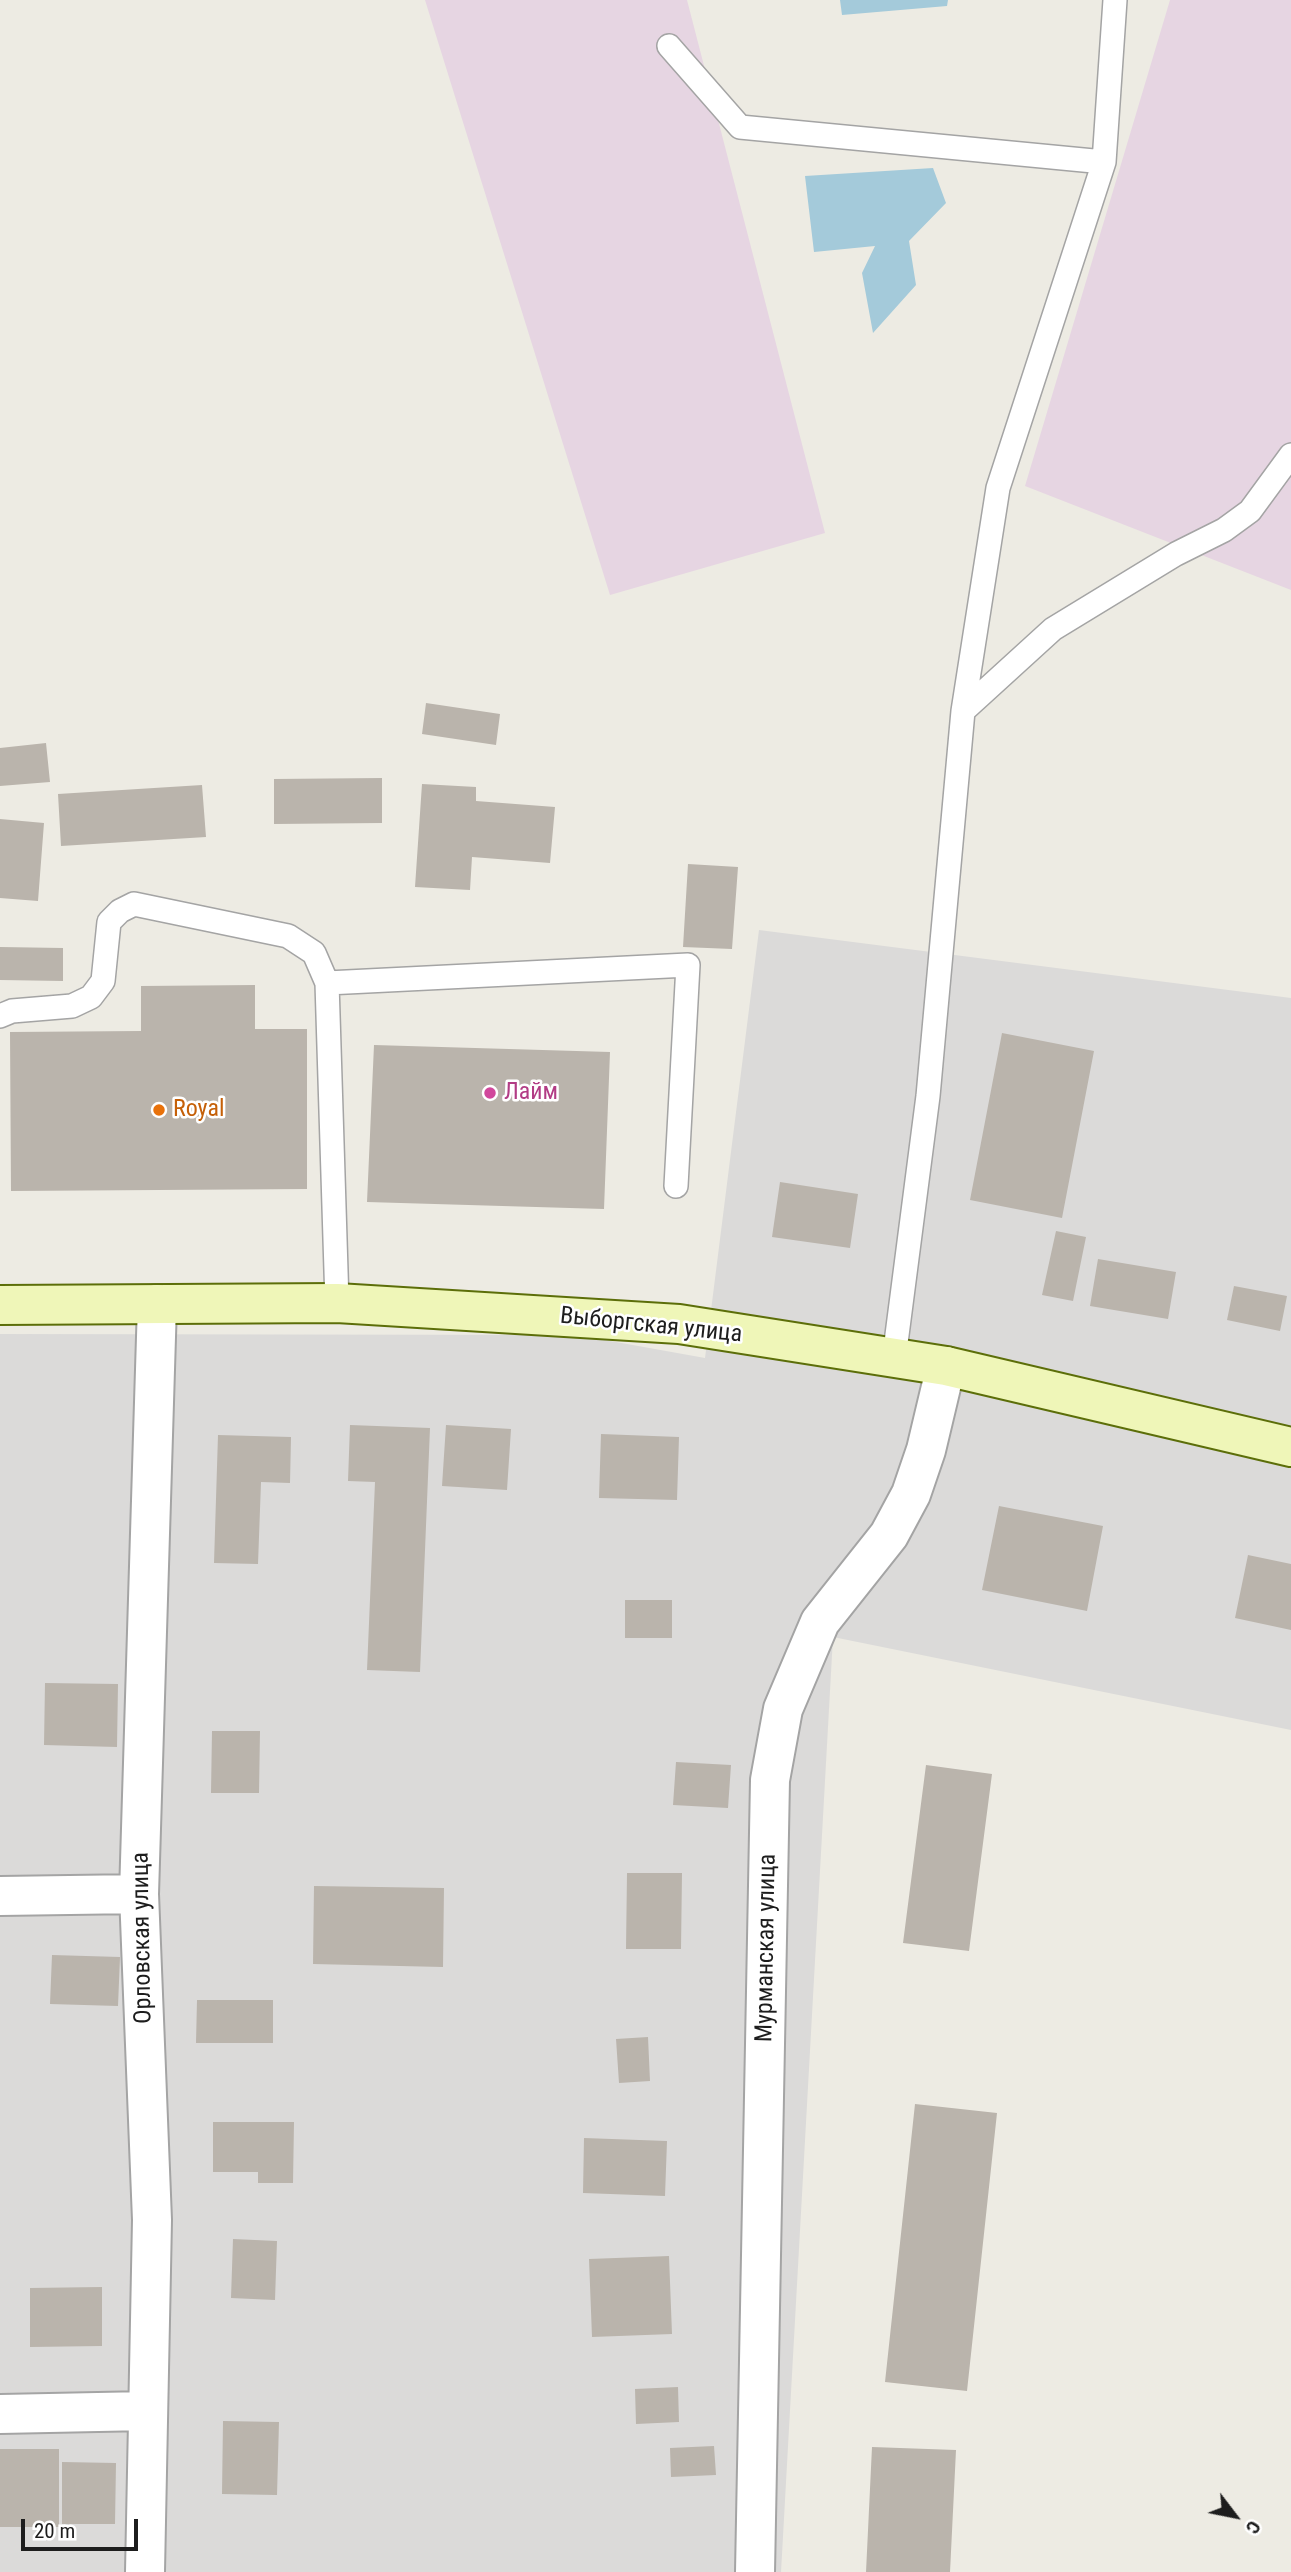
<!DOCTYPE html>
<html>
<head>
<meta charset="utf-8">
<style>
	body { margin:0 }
	#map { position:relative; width:1291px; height:2572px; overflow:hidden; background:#edebe3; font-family:"Roboto Condensed",sans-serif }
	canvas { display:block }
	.north { position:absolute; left:1200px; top:2481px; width:70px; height:70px; -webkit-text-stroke:5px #fff; paint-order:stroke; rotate:122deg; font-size:19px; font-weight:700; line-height:28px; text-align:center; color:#1d1d1d }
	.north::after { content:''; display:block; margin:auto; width:24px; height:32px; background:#1d1d1d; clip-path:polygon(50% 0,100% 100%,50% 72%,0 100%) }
	.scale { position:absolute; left:21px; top:2519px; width:117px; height:32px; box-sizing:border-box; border:4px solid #1d1d1d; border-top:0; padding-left:9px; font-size:21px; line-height:24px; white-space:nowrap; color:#1d1d1d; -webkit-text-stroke:5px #fff; paint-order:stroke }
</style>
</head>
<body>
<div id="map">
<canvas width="1291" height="2572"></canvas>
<div class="north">С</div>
<div class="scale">20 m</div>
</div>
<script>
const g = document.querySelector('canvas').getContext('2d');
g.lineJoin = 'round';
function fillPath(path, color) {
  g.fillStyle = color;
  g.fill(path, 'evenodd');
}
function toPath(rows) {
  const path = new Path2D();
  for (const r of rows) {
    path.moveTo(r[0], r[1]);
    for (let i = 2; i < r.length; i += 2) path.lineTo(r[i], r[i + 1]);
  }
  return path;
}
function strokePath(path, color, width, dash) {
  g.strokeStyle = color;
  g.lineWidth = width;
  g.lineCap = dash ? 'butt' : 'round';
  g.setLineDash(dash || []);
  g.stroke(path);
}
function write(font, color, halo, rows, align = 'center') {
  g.font = font + ' "Roboto Condensed",sans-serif';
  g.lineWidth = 5;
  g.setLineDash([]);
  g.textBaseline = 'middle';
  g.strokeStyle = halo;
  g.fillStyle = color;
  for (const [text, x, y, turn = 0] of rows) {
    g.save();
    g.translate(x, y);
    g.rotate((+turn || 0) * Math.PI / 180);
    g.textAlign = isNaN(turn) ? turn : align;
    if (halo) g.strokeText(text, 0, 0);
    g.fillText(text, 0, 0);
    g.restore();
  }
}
fillPath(toPath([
	[759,930,1291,998,1291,1730,833,1637,781,2572,0,2572,0,1334,577,1335,705,1358]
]), '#dbdad9');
fillPath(toPath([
	[425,0,687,0,825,533,610,595],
	[1170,0,1291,0,1291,590,1025,486]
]), '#e6d5e2');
fillPath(toPath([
	[840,0,948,0,947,6,842,15],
	[933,168,946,203,909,241,916,285,873,333,862,273,875,246,814,252,805,176]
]), '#a4cada');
fillPath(toPath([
	[426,703,500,714,496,745,422,734],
	[46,743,50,782,0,786,0,748],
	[382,778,382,823,274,824,274,779],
	[422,784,476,787,476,801,555,807,550,863,472,857,470,890,415,887],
	[202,785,206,837,61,846,58,794],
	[0,819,44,823,38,901,0,898],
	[688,864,738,867,732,949,683,947],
	[0,947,63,948,63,981,0,980],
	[255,985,255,1029,307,1029,307,1189,11,1191,10,1032,141,1031,141,986],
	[1002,1033,1094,1051,1062,1218,970,1200],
	[374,1045,610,1052,604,1209,367,1202],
	[780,1182,858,1194,850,1248,772,1237],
	[1056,1231,1086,1237,1073,1301,1042,1295],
	[1098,1259,1176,1272,1168,1319,1090,1306],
	[1234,1286,1287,1296,1280,1331,1227,1320],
	[350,1425,430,1428,420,1672,367,1670,375,1482,348,1481],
	[446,1425,511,1429,507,1490,442,1486],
	[601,1434,679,1437,677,1500,599,1498],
	[218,1435,291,1437,290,1483,261,1482,258,1564,214,1563],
	[999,1506,1103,1526,1087,1611,982,1590],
	[1248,1555,1291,1564,1291,1630,1235,1618],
	[625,1600,672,1600,672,1638,625,1638],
	[45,1683,118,1684,117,1747,44,1745],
	[212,1731,260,1731,259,1793,211,1793],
	[676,1762,731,1765,728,1808,673,1805],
	[926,1765,992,1774,969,1951,903,1943],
	[627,1873,682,1873,681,1949,626,1949],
	[314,1886,444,1888,443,1967,313,1964],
	[52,1955,120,1957,118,2006,50,2004],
	[197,2000,273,2000,273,2043,196,2043],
	[648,2037,650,2081,619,2083,616,2039],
	[915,2104,997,2113,967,2391,885,2382],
	[213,2122,294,2122,293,2183,258,2183,258,2172,213,2172],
	[584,2138,667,2141,665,2196,583,2193],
	[233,2239,277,2241,275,2300,231,2298],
	[669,2256,672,2334,592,2337,589,2259],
	[102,2287,102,2346,30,2347,30,2288],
	[678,2387,679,2422,636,2424,635,2389],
	[223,2421,279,2422,277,2495,222,2494],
	[714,2446,716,2475,671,2477,670,2448],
	[872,2447,956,2450,950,2572,866,2572],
	[0,2449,59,2449,59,2527,0,2527],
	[62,2462,116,2463,115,2524,62,2524]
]), '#bab4ac');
const lane = toPath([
	[669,46,740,127,1104,162],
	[963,711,1053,629,1176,554,1224,530,1250,511,1291,455],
	[327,983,688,965,676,1186],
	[0,1016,12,1011,72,1006,91,997,103,981,109,922,120,911,134,904,288,936,314,953,327,983,337,1303],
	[894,1358,928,1096,963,711,998,488,1104,162,1115,0]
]);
const street = toPath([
	[0,1896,139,1894],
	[0,2414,147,2411],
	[145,2572,152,2220,139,1894,157,1304],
	[755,2572,770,1780,783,1709,820,1622,889,1535,911,1494,926,1450,946,1366]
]);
const secondary = toPath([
	[0,1305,337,1303,679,1324,946,1366,1291,1447]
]);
strokePath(lane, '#a4a4a4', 26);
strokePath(street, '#a4a4a4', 42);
strokePath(secondary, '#5c6e09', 42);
strokePath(lane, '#fff', 23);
strokePath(street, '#fff', 38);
strokePath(secondary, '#eff6b8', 38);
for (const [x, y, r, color] of [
	[490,1093,7,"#d1479c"],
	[159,1110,7,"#e8710a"]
]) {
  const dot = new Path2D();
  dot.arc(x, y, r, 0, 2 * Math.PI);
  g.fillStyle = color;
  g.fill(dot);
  strokePath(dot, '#fff', 2.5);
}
write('24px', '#b23c85', '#fff', [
	["Лайм",504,1093]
], 'left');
write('24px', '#c56008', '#fff', [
	["Royal",173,1110]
], 'left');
write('24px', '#1d1d1d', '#fff', [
	["Выборгская улица",651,1326,6],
	["Орловская улица",143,1938,-91],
	["Мурманская улица",767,1948,-89]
]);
</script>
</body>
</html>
